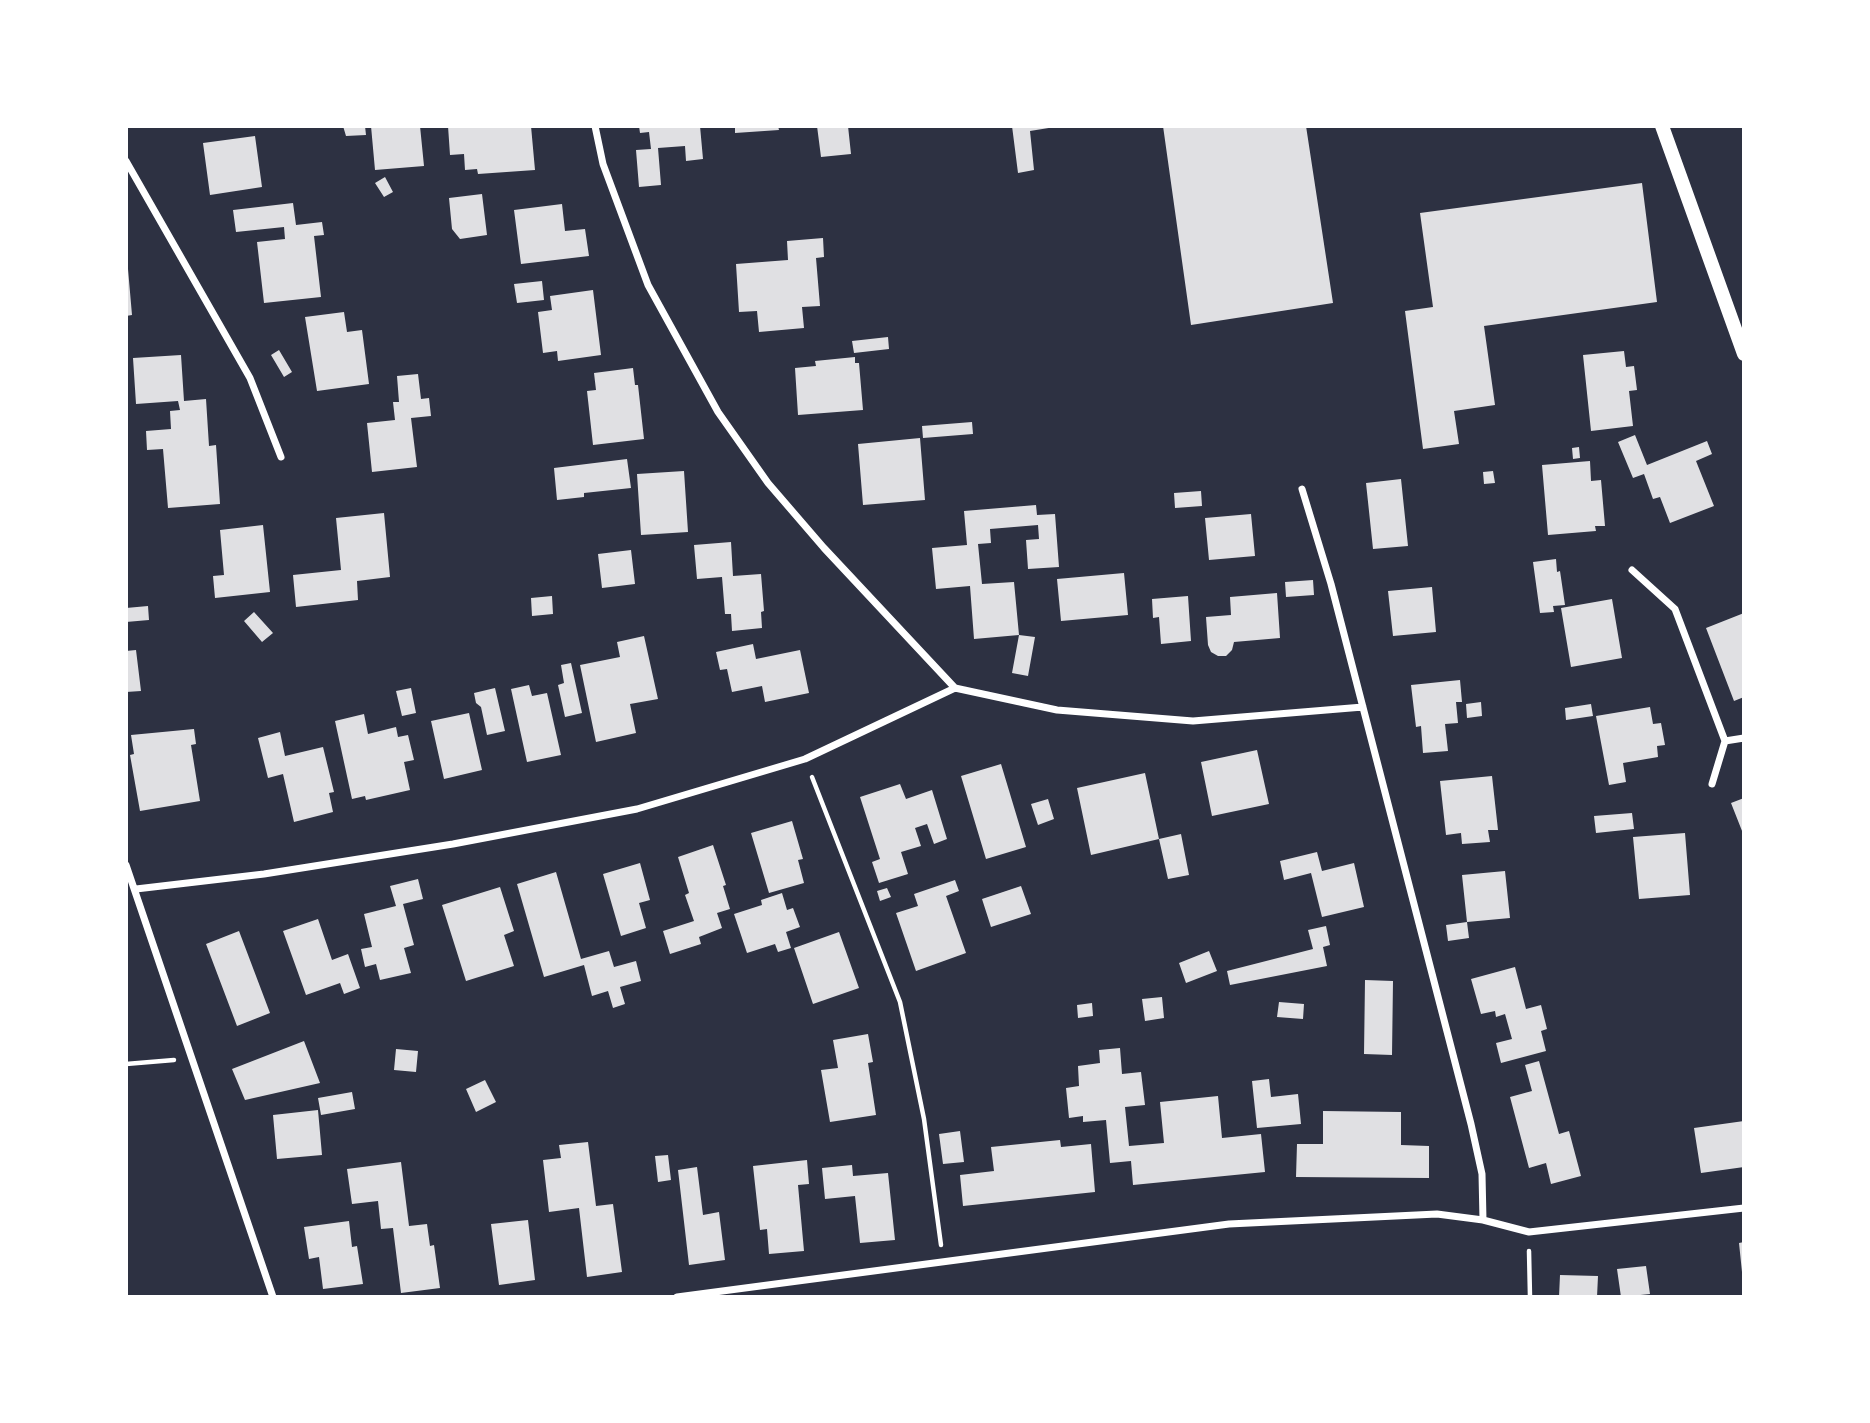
<!DOCTYPE html>
<html>
<head>
<meta charset="utf-8">
<style>
	body { margin:0 }
	#map { position:relative; width:1870px; height:1423px; overflow:hidden; background:#2d3142; font-family:Montserrat,sans-serif }
	canvas { display:block }
	.frame { position:absolute; inset:0; border:128px solid #fff; pointer-events:none }
</style>
</head>
<body>
<div id="map">
<canvas width="1870" height="1423"></canvas>
<div class="frame"></div>
</div>
<script>
const g = document.querySelector('canvas').getContext('2d');
g.lineJoin = 'round';
function fillPath(path, color) {
  g.fillStyle = color;
  g.fill(path, 'evenodd');
}
function toPath(rows) {
  const path = new Path2D();
  for (const r of rows) {
    path.moveTo(r[0], r[1]);
    for (let i = 2; i < r.length; i += 2) path.lineTo(r[i], r[i + 1]);
  }
  return path;
}
function strokePath(path, color, width, dash) {
  g.strokeStyle = color;
  g.lineWidth = width;
  g.lineCap = dash ? 'butt' : 'round';
  g.setLineDash(dash || []);
  g.stroke(path);
}
fillPath(toPath([
	[343,126,365,126,366,135,346,136],
	[371,126,420,126,424,166,375,170],
	[448,126,531,126,535,170,478,174,477,169,465,170,464,154,450,155],
	[639,126,700,126,703,159,686,161,685,146,658,148,661,185,639,187,636,150,651,149,649,132,640,133],
	[735,126,778,126,779,130,735,133],
	[817,126,848,126,851,154,821,157],
	[1012,126,1061,126,1030,131,1034,170,1018,173],
	[1163,126,1306,126,1333,303,1191,325],
	[255,136,262,187,210,195,203,143],
	[385,177,393,192,384,197,375,183],
	[1642,183,1657,302,1484,326,1495,405,1454,411,1459,444,1423,449,1405,311,1433,307,1420,213],
	[482,194,487,235,460,239,452,229,449,198],
	[293,203,296,225,322,222,324,235,314,236,321,297,264,303,257,242,285,239,284,227,236,232,233,210],
	[562,204,565,231,585,229,589,256,521,264,514,210],
	[823,238,824,257,816,258,820,306,802,307,804,328,759,332,757,311,739,312,736,264,788,260,787,241],
	[126,269,128,269,132,315,126,316],
	[542,281,544,300,517,303,514,284],
	[593,290,601,355,558,361,557,351,543,353,538,312,552,310,550,296],
	[344,312,347,332,362,330,369,384,317,391,305,317],
	[888,337,889,349,854,353,852,341],
	[279,350,292,372,284,377,271,355],
	[1624,351,1626,367,1634,366,1637,390,1629,391,1633,426,1591,431,1583,355],
	[181,355,184,401,206,399,209,446,216,445,220,504,168,508,163,449,147,450,146,431,171,429,170,411,180,410,178,401,136,404,133,358],
	[855,357,855,363,859,363,863,410,798,415,795,368,816,366,815,361],
	[633,368,635,385,638,385,644,439,593,445,587,391,596,390,594,373],
	[418,374,421,399,429,398,431,416,411,418,417,467,372,472,367,423,395,420,393,402,399,402,397,376],
	[972,422,973,434,923,438,922,426],
	[1635,435,1647,465,1707,441,1712,454,1696,461,1714,506,1670,523,1660,497,1653,499,1644,474,1633,478,1618,442],
	[920,438,925,500,863,505,858,444],
	[1579,447,1580,458,1573,459,1572,448],
	[627,459,631,488,584,493,584,497,557,500,554,468],
	[1590,461,1591,481,1601,480,1605,526,1595,526,1596,531,1548,535,1542,465],
	[684,471,688,532,641,535,637,474],
	[1493,471,1495,483,1484,484,1483,472],
	[1401,479,1408,546,1373,549,1366,483],
	[1201,491,1202,506,1175,508,1174,493],
	[1036,505,1037,515,1055,514,1059,567,1028,569,1026,540,1039,539,1038,525,990,529,991,543,978,544,982,584,1014,582,1019,635,974,639,970,586,936,589,932,548,967,545,964,511],
	[384,513,390,577,357,581,358,600,296,607,293,575,341,570,336,518],
	[1251,514,1255,556,1209,560,1205,518],
	[263,525,270,592,215,598,213,576,224,575,220,530],
	[731,542,733,576,761,574,764,611,761,612,762,628,732,631,731,614,725,614,722,577,697,579,694,545],
	[631,550,635,584,602,588,598,554],
	[1556,559,1557,572,1560,571,1565,605,1553,606,1554,612,1540,613,1533,562],
	[1124,573,1128,615,1061,621,1057,579],
	[1313,580,1314,595,1286,597,1285,582],
	[1432,587,1436,632,1393,636,1388,591],
	[1277,593,1280,638,1234,642,1232,650,1226,656,1218,656,1211,652,1208,645,1206,617,1231,615,1230,597],
	[552,596,553,614,532,616,531,598],
	[1188,596,1191,641,1161,644,1159,617,1153,618,1152,599],
	[1612,599,1622,658,1571,667,1561,608],
	[148,606,149,620,126,622,126,608],
	[254,612,273,633,262,642,244,621],
	[1744,613,1744,697,1734,701,1706,628],
	[1019,635,1035,637,1028,676,1012,673],
	[644,636,658,699,630,704,636,733,596,742,580,665,620,657,617,642],
	[753,644,756,659,800,650,809,693,765,702,762,686,732,692,727,669,720,670,716,652],
	[136,650,141,691,126,692,126,651],
	[571,663,582,713,565,717,558,685,564,683,561,665],
	[1460,680,1462,702,1456,702,1458,723,1445,724,1448,751,1423,753,1421,726,1416,727,1411,685],
	[529,685,532,696,547,693,561,755,527,762,511,689],
	[411,688,416,713,402,716,396,691],
	[495,688,505,731,487,735,481,707,476,703,474,693],
	[1481,702,1482,716,1467,718,1466,704],
	[1591,704,1593,716,1566,720,1565,708],
	[1650,707,1653,724,1661,723,1665,745,1657,746,1658,757,1623,763,1626,782,1609,785,1596,716],
	[469,713,482,770,444,779,431,721],
	[364,714,368,734,396,727,398,737,408,735,414,760,404,762,410,790,366,800,365,796,352,799,335,721],
	[194,729,196,744,191,745,200,801,140,811,130,755,134,754,131,735],
	[280,732,285,756,323,747,334,792,329,793,333,812,294,822,283,774,268,778,258,738],
	[1257,750,1269,804,1212,816,1201,762],
	[1001,764,1026,847,986,859,961,776],
	[1145,773,1159,839,1091,855,1077,788],
	[1492,776,1498,830,1488,830,1490,842,1462,844,1461,833,1446,835,1440,781],
	[900,784,906,799,932,790,947,839,934,844,927,824,915,828,921,846,901,852,908,874,879,883,872,862,880,859,860,797],
	[1744,798,1744,836,1731,803],
	[1048,799,1054,819,1038,825,1031,804],
	[1632,813,1634,829,1596,833,1594,816],
	[792,821,803,859,798,860,804,883,769,893,751,833],
	[1685,833,1690,895,1639,899,1633,837],
	[1181,834,1189,875,1168,879,1159,839],
	[713,845,726,885,723,886,730,909,717,913,722,928,699,937,701,944,670,954,663,931,694,921,685,895,689,893,678,857],
	[1317,852,1322,871,1354,863,1364,907,1322,917,1311,873,1284,880,1280,861],
	[640,863,650,900,639,903,646,928,621,936,603,874],
	[1505,871,1510,918,1467,922,1462,875],
	[556,872,581,959,609,951,614,967,636,961,641,981,620,987,625,1004,613,1008,608,991,592,996,584,965,544,977,517,884],
	[418,879,423,899,403,904,414,945,404,948,411,973,380,980,376,964,365,967,361,949,372,947,364,914,396,906,390,886],
	[955,880,959,891,946,896,966,953,916,971,896,913,918,906,914,894],
	[1021,886,1031,914,991,927,982,899],
	[500,887,514,931,504,935,514,966,466,981,442,905],
	[887,888,891,897,880,901,877,891],
	[782,893,787,910,793,908,800,927,786,932,791,948,778,952,775,944,747,953,734,914,762,905,761,900],
	[318,919,332,960,348,954,360,988,344,994,340,983,306,995,283,931],
	[1467,922,1469,938,1448,941,1446,925],
	[1326,926,1330,945,1323,947,1327,966,1230,985,1227,971,1313,949,1308,930],
	[239,931,270,1013,237,1026,206,944],
	[839,932,859,988,813,1004,794,948],
	[1209,951,1217,971,1186,983,1179,963],
	[1515,967,1526,1009,1541,1005,1547,1029,1541,1031,1546,1051,1501,1063,1496,1043,1512,1039,1505,1014,1496,1017,1495,1011,1481,1014,1471,979],
	[1365,980,1393,981,1392,1055,1364,1054],
	[1162,997,1164,1018,1145,1021,1142,999],
	[1279,1002,1304,1004,1303,1019,1277,1017],
	[1092,1003,1093,1016,1078,1018,1077,1005],
	[868,1034,873,1062,868,1063,876,1115,830,1122,821,1070,838,1068,833,1040],
	[304,1041,320,1083,245,1100,232,1069],
	[1120,1048,1122,1074,1141,1072,1145,1105,1125,1107,1129,1146,1164,1143,1160,1102,1218,1096,1222,1138,1261,1134,1265,1172,1133,1185,1131,1161,1110,1163,1106,1120,1083,1122,1083,1116,1069,1118,1066,1088,1079,1086,1078,1066,1100,1063,1099,1050],
	[396,1049,418,1051,416,1072,394,1070],
	[1539,1061,1559,1134,1569,1131,1581,1176,1551,1184,1546,1163,1529,1168,1510,1097,1532,1091,1525,1065],
	[1269,1079,1271,1097,1298,1094,1301,1124,1257,1128,1252,1081],
	[485,1080,496,1102,476,1112,466,1089],
	[352,1092,355,1109,321,1115,318,1098],
	[318,1110,322,1155,277,1159,273,1115],
	[1323,1111,1401,1112,1401,1145,1429,1146,1429,1178,1296,1177,1297,1144,1323,1144],
	[1744,1121,1744,1167,1701,1173,1694,1128],
	[960,1131,964,1162,943,1164,939,1134],
	[1060,1140,1061,1147,1091,1144,1095,1192,963,1206,960,1175,994,1171,991,1147],
	[588,1142,596,1206,613,1204,622,1272,587,1277,579,1208,549,1212,543,1160,561,1158,559,1145],
	[668,1155,671,1180,658,1182,655,1156],
	[807,1160,809,1184,798,1185,804,1251,769,1254,767,1229,760,1230,753,1166],
	[401,1162,409,1226,427,1224,430,1246,434,1245,440,1288,401,1293,393,1228,381,1229,378,1201,352,1204,347,1169],
	[852,1165,853,1176,888,1173,895,1240,860,1243,855,1196,825,1199,822,1168],
	[697,1167,703,1215,719,1212,725,1260,689,1265,678,1170],
	[528,1220,535,1280,499,1285,491,1224],
	[349,1221,352,1247,357,1246,363,1284,323,1289,319,1257,309,1259,304,1227],
	[1744,1242,1744,1272,1742,1272,1739,1243],
	[1646,1266,1650,1294,1621,1297,1617,1269],
	[1560,1275,1598,1276,1597,1297,1559,1297]
]), '#e0e0e3');
strokePath(toPath([
	[812,777,900,1002,924,1119,941,1245],
	[126,1064,174,1060],
	[1529,1251,1530,1297]
]), '#fff', 4.5);
strokePath(toPath([
	[595,126,603,164,648,285,718,412,768,483,824,548,955,688],
	[126,161,250,378,281,457],
	[1302,489,1331,584,1471,1124,1482,1174,1483,1220],
	[1632,570,1675,609,1725,741,1744,738],
	[1712,784,1725,741],
	[126,865,273,1297],
	[136,889,264,874,453,844,637,809,805,759,955,688,1057,710,1193,721,1363,707],
	[677,1297,1229,1224,1437,1214,1483,1220,1529,1232,1744,1208]
]), '#fff', 7);
strokePath(toPath([
	[1662,126,1744,354]
]), '#fff', 14);
</script>
</body>
</html>
